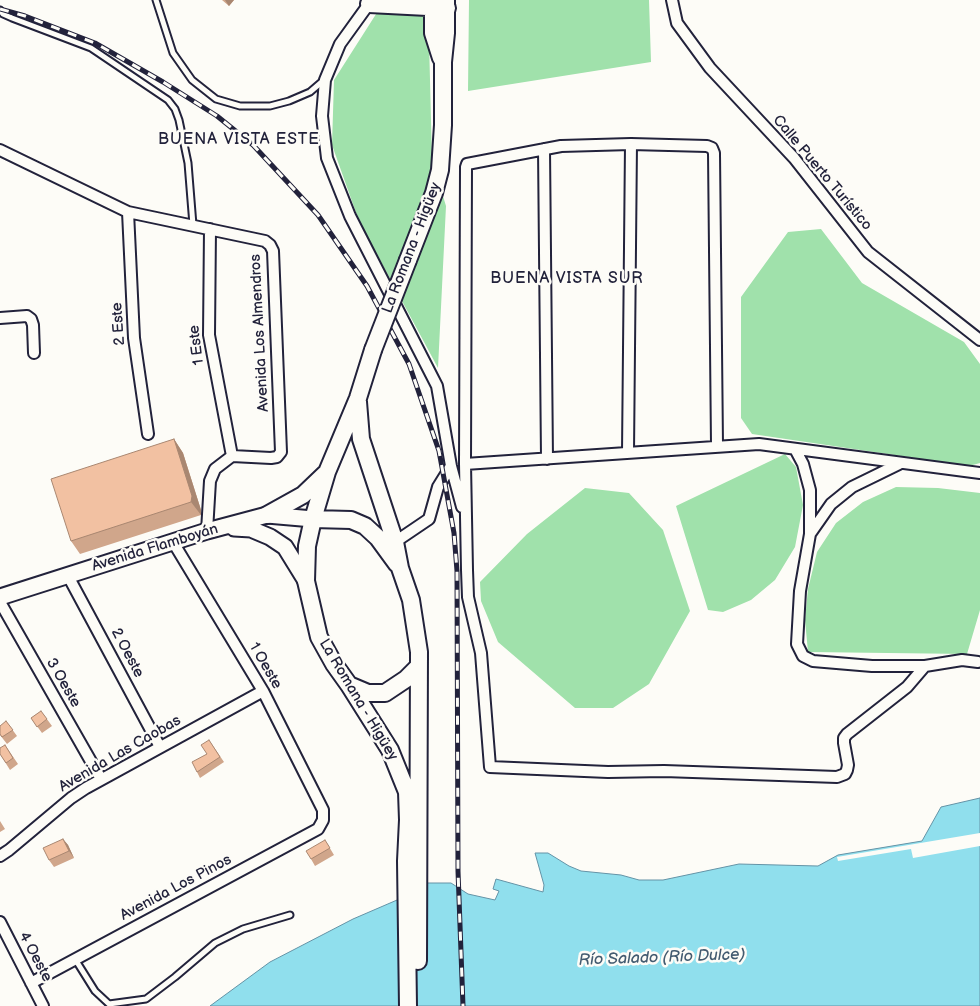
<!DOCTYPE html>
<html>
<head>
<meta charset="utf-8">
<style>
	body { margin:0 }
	canvas { display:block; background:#fdfcf7 }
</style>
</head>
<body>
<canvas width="980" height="1006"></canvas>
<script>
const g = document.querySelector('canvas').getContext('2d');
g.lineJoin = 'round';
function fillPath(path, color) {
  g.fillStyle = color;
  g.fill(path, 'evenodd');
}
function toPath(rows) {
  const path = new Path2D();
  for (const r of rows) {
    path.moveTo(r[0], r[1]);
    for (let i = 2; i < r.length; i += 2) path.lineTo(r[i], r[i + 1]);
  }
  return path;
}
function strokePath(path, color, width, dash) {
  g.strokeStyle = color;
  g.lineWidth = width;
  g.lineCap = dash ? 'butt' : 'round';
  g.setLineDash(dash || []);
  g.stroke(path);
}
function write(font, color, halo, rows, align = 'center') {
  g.font = font + ' "Balsamiq Sans",sans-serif';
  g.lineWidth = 5;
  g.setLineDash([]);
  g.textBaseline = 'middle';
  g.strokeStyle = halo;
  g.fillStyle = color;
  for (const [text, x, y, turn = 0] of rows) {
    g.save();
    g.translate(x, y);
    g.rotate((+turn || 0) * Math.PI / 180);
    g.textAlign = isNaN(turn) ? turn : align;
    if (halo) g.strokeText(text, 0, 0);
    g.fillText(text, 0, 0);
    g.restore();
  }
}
fillPath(toPath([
	[385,0,428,0,432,160,446,206,438,368,359,221,332,145,334,80],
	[469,0,649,0,651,62,468,91],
	[821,229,862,283,964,342,980,364,980,463,969,466,752,434,741,418,741,297,788,232],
	[785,454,796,467,803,505,795,547,775,580,751,600,723,612,708,610,676,506],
	[896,487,938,488,980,493,980,610,967,654,808,652,805,620,808,589,817,552,836,523,863,502],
	[585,488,629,493,663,530,690,611,649,684,613,708,575,708,498,642,481,601,480,582,527,534]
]), '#a0e1ab');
const water = toPath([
	[980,798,980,1006,210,1006,270,962,353,919,404,897,428,883,451,883,468,894,495,900,499,891,493,889,496,879,543,892,544,885,535,853,548,853,569,866,581,871,621,875,639,880,663,880,739,864,818,866,838,855,922,841,941,807,980,798]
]);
fillPath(water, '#90dfed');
strokePath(water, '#6493a6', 1);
fillPath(toPath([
	[980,833,980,846,913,858,911,849,838,861,837,857]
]), '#fdfcf7');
const lane = toPath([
	[156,0,173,53,192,80,216,99,240,106,270,106,289,101,310,92,324,80],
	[0,10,3,14,12,18,91,48,168,100,175,109,179,120,188,163,193,225],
	[75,959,95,991,109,1004,146,999,175,977,215,943,243,929,290,915]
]);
const street = toPath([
	[672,0,677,23,710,68,794,158,868,252,980,340],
	[371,1,340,44,325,80,322,116,327,158,350,216,437,386,451,466,462,507],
	[544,149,547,459],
	[0,150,128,212,265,241,270,245,273,251,281,452,277,457,271,458,232,456,215,469,210,481,207,531],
	[128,212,134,338,148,434],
	[210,229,209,335,232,456],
	[0,318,27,316,31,319,33,325,34,353],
	[717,445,714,153,712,148,707,146,631,144,561,146,467,164,466,167,465,464,467,570,468,597,481,653,490,767,608,772,664,771,837,777,845,774,847,770,848,765,844,743,844,738,847,734,907,687,925,666],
	[795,449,803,464,810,490,810,534],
	[628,452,631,144],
	[465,464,759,444,980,473],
	[899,464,852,487,831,504,810,534,800,591,797,644,803,656,813,661,872,666,925,666,962,660,978,662],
	[395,542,429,519,438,487,451,466],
	[67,574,160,747],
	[0,602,101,779],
	[0,856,9,850,71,798,86,788,263,691],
	[0,922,43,1006],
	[31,983,318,829,323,820,323,810,263,691,173,542]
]);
const secondary = toPath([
	[234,528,251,529,270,537,285,547,306,581],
	[0,597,207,531,267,515,313,519]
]);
const primary = toPath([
	[433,0,433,33,441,58],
	[369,4,447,8],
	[408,260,434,193,440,170,443,125,443,62,446,33,446,0],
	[373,350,358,398,327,472,313,519,307,546,306,581,319,637,334,664,349,685,390,750,407,792,408,820,406,861,408,1006],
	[358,402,361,439,395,542,400,568,411,600,419,652,418,961],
	[267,515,303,495,325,474],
	[313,519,351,520,365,526,378,538,397,564],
	[349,685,368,693,385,693,406,679,419,666]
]);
strokePath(lane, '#22223b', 9);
strokePath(street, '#22223b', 14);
strokePath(secondary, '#22223b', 19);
strokePath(primary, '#22223b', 20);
strokePath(lane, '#fdfcf7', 5);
strokePath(street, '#fdfcf7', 10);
strokePath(secondary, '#fdfcf7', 15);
strokePath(primary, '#fdfcf7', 16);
const rail = toPath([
	[0,9,25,16,95,43,163,82,217,116,253,145,318,215,367,286,409,364,439,451,454,533,457,571,458,871,463,1006]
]);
strokePath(rail, '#22223b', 5);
strokePath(rail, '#fdfcf7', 3, [9]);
const primaryBridge = toPath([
	[373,350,408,260]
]);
strokePath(primaryBridge, '#22223b', 20, []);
strokePath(primaryBridge, '#fdfcf7', 16);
fillPath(toPath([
	[222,0,234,0,229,6],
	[174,439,183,453,201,510,201,515,80,554,71,541],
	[41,711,52,726,42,733,31,718],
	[6,721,17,736,7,744,0,735],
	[209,740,224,762,200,778,197,772,207,754],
	[5,745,18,764,10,770,0,754],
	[0,821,5,829,0,832],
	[63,839,68,845,74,858,54,867,49,860],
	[325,840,334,855,315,866,311,859]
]), '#d0a68b');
fillPath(toPath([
	[225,0,234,0,229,6],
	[174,439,183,453,201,510,201,515,191,502],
	[63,839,68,845,74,858,69,851]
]), '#a98771');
const building = toPath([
	[174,439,192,496,191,502,71,541,51,479,174,439],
	[41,711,47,719,37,727,31,718,41,711],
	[6,721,13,730,2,737,0,734,0,726,6,721],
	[209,740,220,757,197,772,192,762,207,754,201,745,209,740],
	[5,745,13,758,6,763,0,754,0,748,5,745],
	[63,839,69,851,49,860,43,848,63,839],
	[325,840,330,848,311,859,306,851,325,840]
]);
fillPath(building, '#f2c1a2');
strokePath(building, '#a98771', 1);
write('15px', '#22223b', '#fdfcf7', [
	["Calle Puerto Turístico",822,173,50],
	["La Romana - Higüey",412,248,-69],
	["2 Este",119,324,-94],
	["Avenida Los Almendros",260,333,-93],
	["1 Este",197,345,-97],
	["Avenida Flamboyán",155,548,-17],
	["2 Oeste",127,653,62],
	["1 Oeste",265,666,60],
	["3 Oeste",63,683,60],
	["La Romana - Higüey",358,700,59],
	["Avenida Las Caobas",120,754,-30],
	["Avenida Los Pinos",176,888,-28],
	["4 Oeste",35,957,62]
]);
g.letterSpacing = '1px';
write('16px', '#22223b', '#fdfcf7', [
	["BUENA VISTA ESTE",239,140],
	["BUENA VISTA SUR",567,279]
]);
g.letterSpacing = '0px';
write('italic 16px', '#435b70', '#fdfcf7', [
	["Río Salado (Río Dulce)",662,958,-2]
]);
</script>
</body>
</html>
